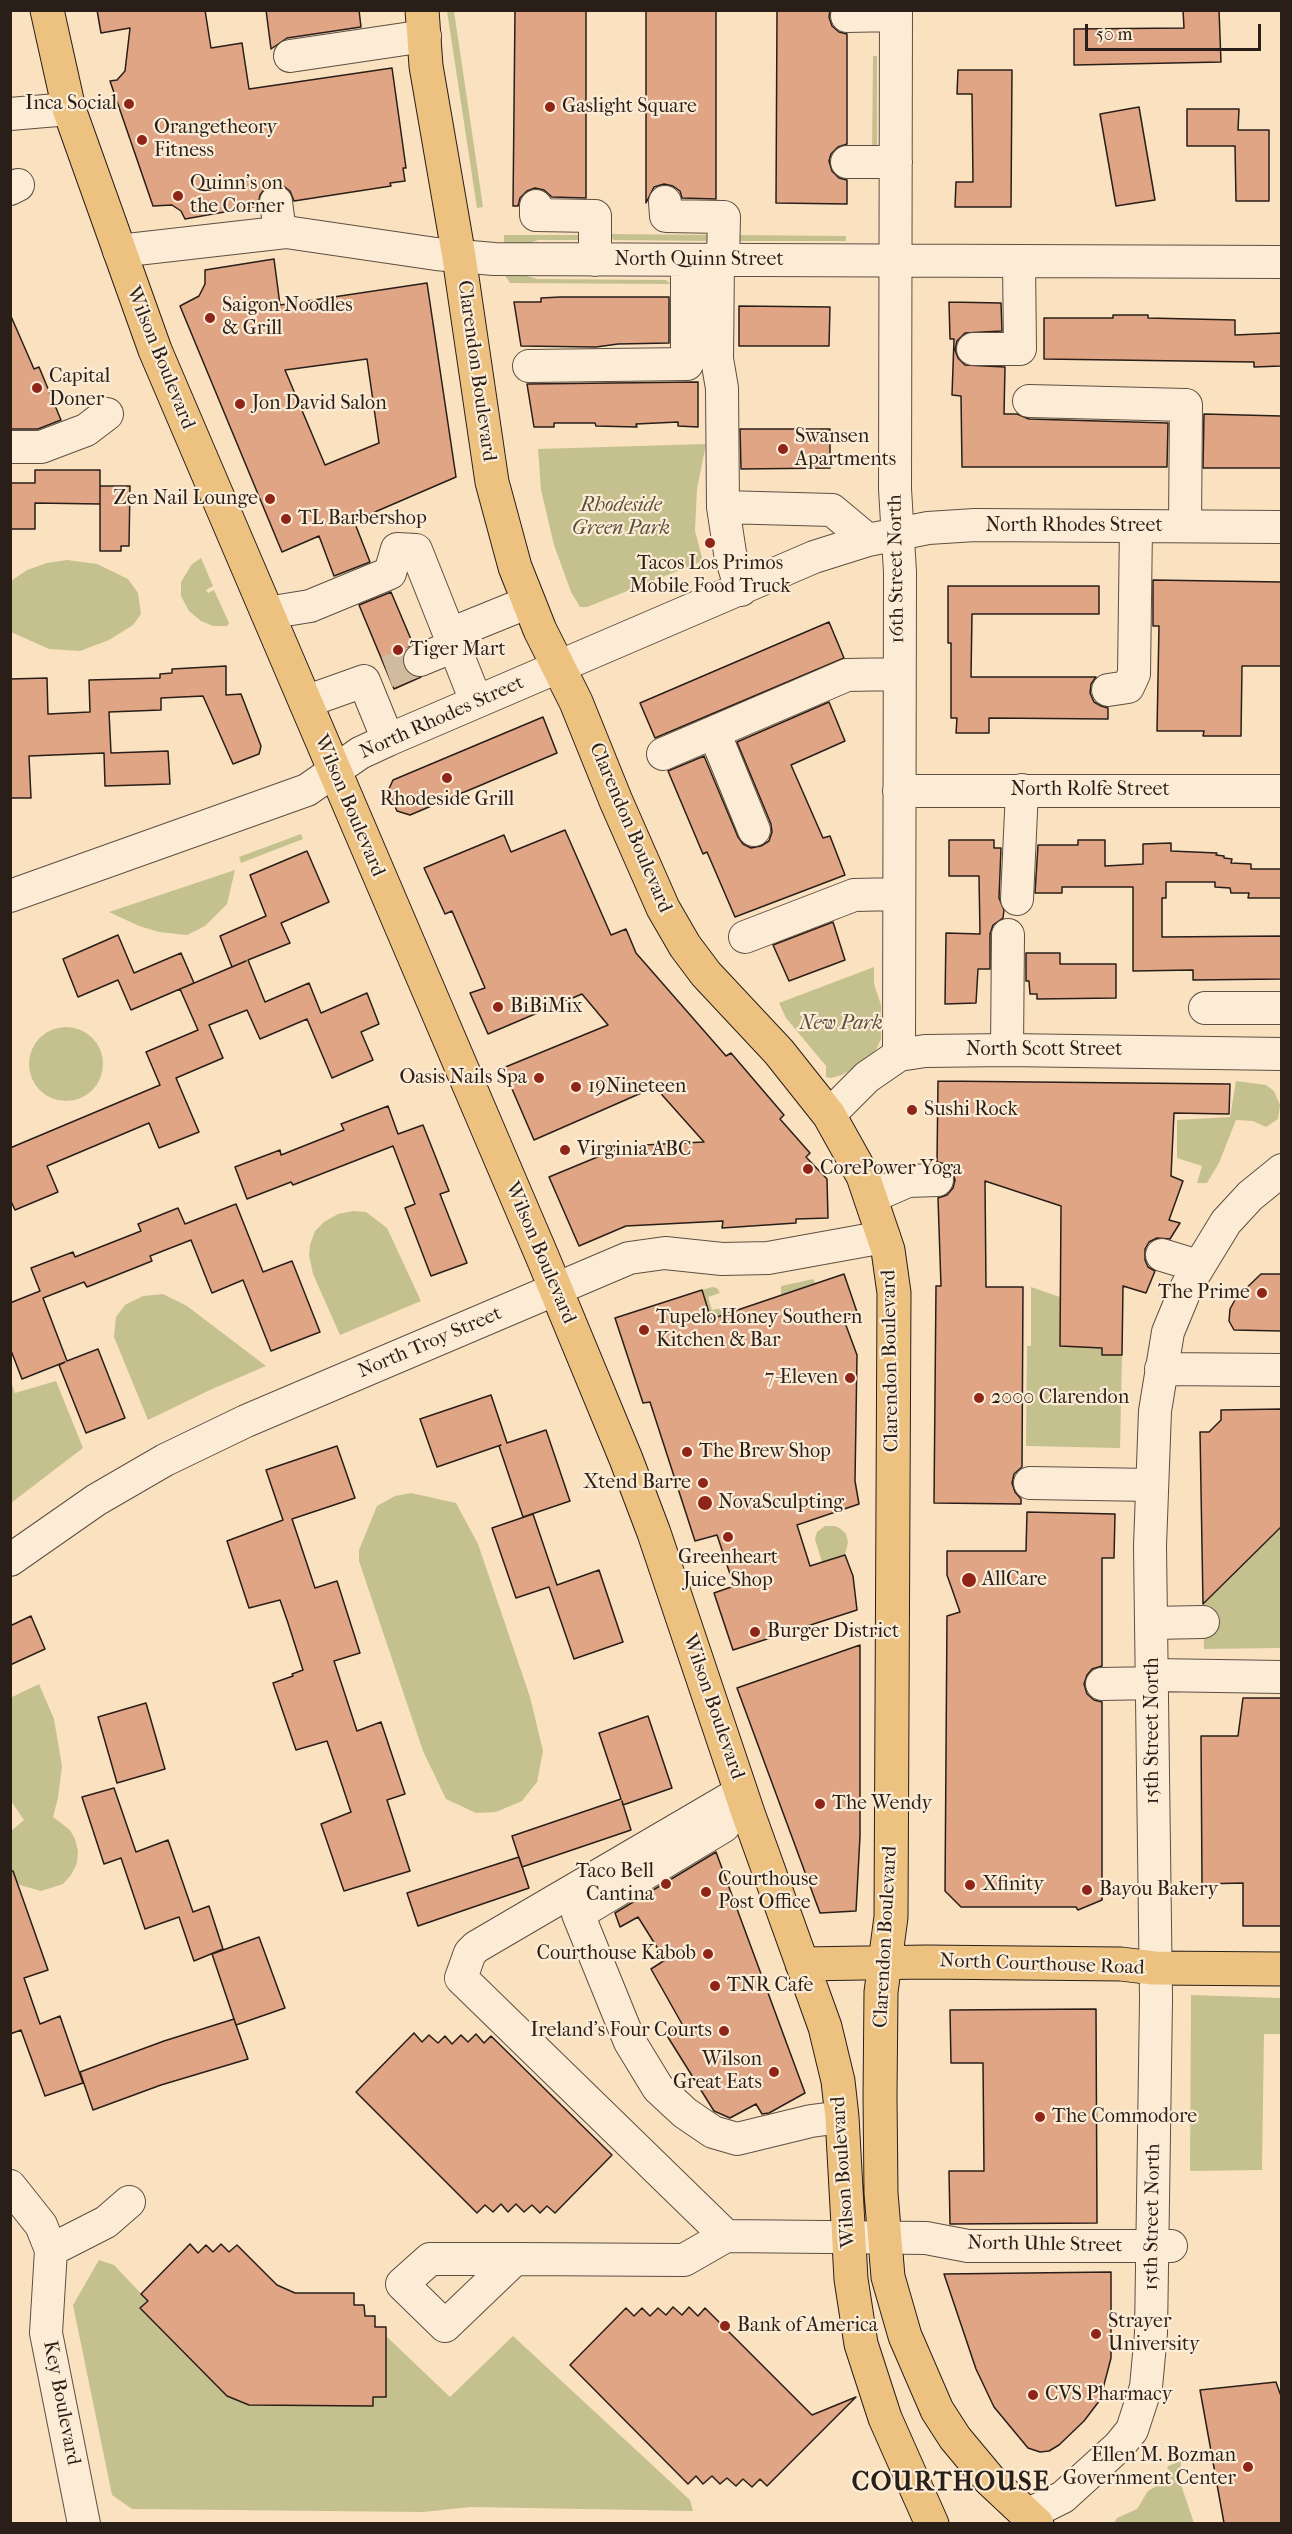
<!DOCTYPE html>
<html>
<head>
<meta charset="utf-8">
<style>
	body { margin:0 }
	#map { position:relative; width:1292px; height:2534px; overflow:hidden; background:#fae2c0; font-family:"IM FELL French Canon",serif }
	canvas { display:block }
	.frame { position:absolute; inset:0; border:12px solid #291e18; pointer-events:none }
	.scale { position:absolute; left:1085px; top:24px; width:176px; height:27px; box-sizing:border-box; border:3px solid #291e18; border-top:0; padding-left:8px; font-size:18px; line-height:21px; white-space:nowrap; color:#291e18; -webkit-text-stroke:4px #fcecd6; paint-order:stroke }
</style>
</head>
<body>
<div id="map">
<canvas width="1292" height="2534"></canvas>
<div class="frame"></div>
<div class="scale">50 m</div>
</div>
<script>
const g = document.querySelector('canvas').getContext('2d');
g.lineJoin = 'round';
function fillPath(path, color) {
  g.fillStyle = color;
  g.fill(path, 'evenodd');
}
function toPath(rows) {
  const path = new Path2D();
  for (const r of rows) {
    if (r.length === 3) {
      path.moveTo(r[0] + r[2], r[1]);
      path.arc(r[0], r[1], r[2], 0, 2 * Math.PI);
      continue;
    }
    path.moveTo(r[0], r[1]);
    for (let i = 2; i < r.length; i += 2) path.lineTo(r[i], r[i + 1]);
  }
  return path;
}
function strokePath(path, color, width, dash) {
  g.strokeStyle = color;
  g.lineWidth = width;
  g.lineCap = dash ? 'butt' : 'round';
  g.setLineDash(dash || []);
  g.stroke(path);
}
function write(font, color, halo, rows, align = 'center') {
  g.font = font + ' "IM FELL French Canon",serif';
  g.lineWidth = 4.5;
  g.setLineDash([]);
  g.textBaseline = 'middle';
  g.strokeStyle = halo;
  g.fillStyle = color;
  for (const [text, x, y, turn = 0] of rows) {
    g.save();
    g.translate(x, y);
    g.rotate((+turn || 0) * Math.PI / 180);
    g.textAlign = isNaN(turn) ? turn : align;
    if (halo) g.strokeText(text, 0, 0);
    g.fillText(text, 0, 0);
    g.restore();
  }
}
fillPath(toPath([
	[447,11,454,11,483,207,477,208],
	[873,56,877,56,877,149,872,153],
	[606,234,712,235,707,241,614,240],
	[504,235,586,235,578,240,538,240,522,246,504,246],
	[734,235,846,236,846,241,739,241],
	[504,274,519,274,538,279,666,280,671,284,510,283],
	[706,444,697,489,695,531,703,561,587,607,580,607,571,592,554,545,541,490,538,449],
	[201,558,213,586,206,590,208,593,214,590,229,623,227,626,213,626,201,621,189,611,181,596,181,582,192,564],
	[67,560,97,564,128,579,138,593,141,614,133,625,109,640,80,651,49,649,11,632,11,581,27,570,47,563],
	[301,834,303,839,241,863,239,857],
	[235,870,227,904,205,926,187,935,159,932,139,926,109,912],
	[874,967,874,984,881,1005,881,1039,876,1050,869,1058,842,1075,831,1078,826,1077,826,1066,786,1018,779,1003],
	[66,1064,37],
	[1236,1081,1266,1085,1274,1091,1280,1105,1278,1119,1266,1127,1253,1121,1236,1120,1219,1163,1207,1183,1197,1183,1202,1166,1177,1158,1177,1120,1230,1117],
	[353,1211,366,1212,387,1228,421,1301,340,1335,313,1274,309,1255,310,1245,315,1231,324,1222,338,1214],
	[814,1279,815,1284,781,1296,781,1286],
	[712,1287,717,1288,720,1293,708,1297,712,1310,726,1307,728,1313,711,1318,702,1290],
	[1031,1287,1060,1297,1061,1346,1102,1348,1103,1355,1122,1355,1120,1448,1026,1446,1027,1346,1031,1346],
	[163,1294,187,1306,266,1366,210,1390,148,1420,114,1337,116,1317,125,1305,143,1296],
	[56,1381,83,1448,11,1503,11,1382,15,1393],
	[411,1493,456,1503,478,1544,530,1697,543,1751,537,1782,522,1801,496,1812,476,1813,446,1799,423,1751,359,1561,359,1550,377,1506,395,1496],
	[825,1526,835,1526,841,1529,846,1534,848,1542,845,1555,822,1562,815,1539,817,1532],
	[1281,1528,1281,1648,1204,1649,1203,1605],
	[39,1684,54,1719,62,1766,58,1798,53,1817,70,1830,75,1839,78,1851,77,1863,71,1875,63,1884,41,1891,20,1885,11,1875,11,1831,24,1820,11,1801,10,1698],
	[1191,1995,1281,1998,1281,2034,1264,2034,1262,2170,1190,2171],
	[99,2260,114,2265,148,2301,140,2308,227,2396,373,2406,373,2397,386,2397,386,2336,450,2397,513,2336,690,2500,693,2511,471,2507,423,2512,132,2509,112,2495,73,2305],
	[1181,2461,1180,2482,1194,2523,1114,2523,1117,2518,1137,2509,1148,2491,1163,2482,1168,2466]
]), '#c5c18e');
const building = toPath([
	[97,10,205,10,211,48,242,43,249,89,392,68,406,168,403,168,405,181,390,183,391,186,294,201,290,191,282,185,273,184,266,187,260,195,258,206,185,219,181,211,172,205,153,206,110,81,117,80,125,71,130,28,101,33,97,10],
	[266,10,359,10,361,27,287,38,271,49,266,10],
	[515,10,586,10,586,198,552,197,544,190,535,188,527,191,520,198,518,206,513,206,515,10],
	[646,10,716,10,716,199,682,198,680,191,673,186,664,184,654,187,646,203,646,10],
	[777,10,830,10,829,17,832,26,839,32,847,34,847,144,838,147,831,154,829,161,832,171,839,178,847,180,847,204,776,203,777,10],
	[1183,10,1219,10,1221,62,1074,65,1074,29,1184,28,1183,10],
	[958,70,1012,70,1011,207,955,207,956,182,973,182,972,94,957,94,958,70],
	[1139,107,1155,200,1116,206,1100,114,1139,107],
	[1187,109,1239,109,1238,130,1269,130,1269,201,1236,201,1235,146,1187,146,1187,109],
	[274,259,280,305,427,283,456,477,354,521,370,562,334,576,319,536,282,552,180,306,199,296,205,284,205,270,274,259],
	[367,359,379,443,325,465,285,370,367,359],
	[560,297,669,297,669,343,618,344,596,347,521,346,514,302,541,302,541,298,560,297],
	[949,302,1001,303,1002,331,965,333,957,341,955,350,958,358,965,365,1005,367,1004,414,1017,414,1029,419,1168,423,1167,467,962,467,961,396,952,395,954,339,950,339,949,302],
	[739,306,830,307,829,346,739,346,739,306],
	[10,314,34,369,39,367,61,420,38,429,10,429,10,314],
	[1113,315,1148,315,1148,318,1235,320,1235,335,1281,333,1281,366,1254,367,1254,362,1044,359,1044,318,1113,318,1113,315],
	[698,382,698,427,678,426,678,422,636,424,637,427,596,426,595,423,554,423,554,427,534,427,527,384,698,382],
	[1204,414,1281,416,1281,468,1203,468,1204,414],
	[740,429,830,429,830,468,741,469,740,429],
	[35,470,100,470,100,504,35,503,35,529,10,529,10,483,35,483,35,470],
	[100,486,130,486,129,546,121,546,121,551,100,551,100,486],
	[1153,580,1281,582,1281,666,1242,666,1241,736,1203,736,1204,731,1157,731,1159,626,1153,626,1153,580],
	[948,586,1099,586,1099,614,972,614,971,677,1096,677,1091,684,1090,693,1094,702,1101,706,1108,708,1108,719,989,718,989,733,956,733,957,718,951,718,951,643,948,643,948,586],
	[391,592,413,644,405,650,402,657,403,666,410,675,421,677,394,689,359,605,391,592],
	[829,622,844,658,655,738,640,703,829,622],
	[226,666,226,695,241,694,261,746,259,754,233,764,203,696,161,698,161,710,109,712,111,753,168,751,170,784,105,786,104,753,29,756,31,798,10,798,10,679,47,678,48,714,90,712,89,680,160,678,160,674,172,673,172,669,226,666],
	[829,702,845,741,791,765,823,838,830,836,845,875,735,917,707,852,703,854,668,771,704,756,738,837,743,844,751,848,761,846,769,841,772,832,771,824,737,742,829,702],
	[543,717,557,753,410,815,397,811,388,791,393,780,543,717],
	[565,830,611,935,626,929,636,953,726,1056,731,1053,784,1115,780,1119,810,1153,806,1157,827,1179,828,1218,796,1219,796,1223,722,1228,723,1221,626,1226,579,1246,549,1177,624,1146,704,1142,655,1087,534,1140,503,1068,608,1025,582,994,488,1034,470,993,485,988,452,911,445,914,424,868,504,835,511,852,565,830],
	[949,840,994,840,994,848,1001,848,999,898,1004,910,1003,918,993,925,990,934,990,969,978,969,976,1003,945,1004,946,933,980,934,979,876,949,876,949,840],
	[1078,840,1105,840,1105,866,1143,864,1143,844,1171,843,1171,851,1217,853,1216,855,1224,856,1224,858,1232,859,1231,863,1251,864,1251,869,1281,869,1281,898,1248,898,1249,893,1231,893,1230,888,1215,887,1215,882,1166,882,1166,898,1162,898,1162,937,1281,936,1281,979,1193,980,1193,970,1133,971,1133,887,1062,887,1062,893,1035,893,1038,845,1078,845,1078,840],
	[307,851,329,902,281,923,290,943,248,960,265,1002,309,983,321,1013,367,993,379,1024,361,1032,373,1060,332,1078,307,1019,260,1039,247,1010,209,1025,223,1058,176,1078,199,1132,159,1148,149,1123,47,1166,58,1192,15,1210,10,1199,10,1148,160,1085,146,1052,198,1030,180,989,246,961,232,967,220,936,266,916,250,875,307,851],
	[833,922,845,960,789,981,773,945,833,922],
	[118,935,134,973,181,953,194,983,131,1010,118,980,78,997,63,959,118,935],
	[1026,953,1060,953,1060,964,1116,964,1116,998,1037,999,1037,994,1030,994,1029,981,1026,981,1026,953],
	[938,1081,1230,1084,1229,1114,1174,1113,1171,1176,1183,1181,1169,1220,1180,1223,1170,1239,1157,1238,1149,1242,1145,1249,1145,1260,1148,1267,1155,1271,1146,1293,1123,1286,1122,1355,1102,1355,1102,1348,1060,1346,1061,1206,985,1181,986,1287,1023,1287,1022,1467,1014,1474,1012,1483,1015,1492,1021,1499,1021,1504,934,1503,936,1286,941,1286,938,1198,947,1195,953,1188,955,1180,952,1170,946,1164,937,1162,938,1081],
	[388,1106,398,1134,423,1125,449,1191,440,1194,467,1263,431,1276,405,1208,415,1204,393,1146,293,1185,291,1182,247,1199,235,1167,280,1150,281,1155,344,1130,341,1124,388,1106],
	[236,1204,263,1272,292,1261,320,1332,271,1351,243,1280,212,1293,191,1240,150,1256,152,1261,87,1287,84,1282,43,1298,67,1361,98,1349,125,1418,86,1433,59,1365,65,1362,22,1379,10,1348,10,1303,40,1291,31,1268,73,1252,75,1257,141,1231,138,1224,178,1208,185,1224,236,1204],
	[844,1274,858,1315,844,1320,857,1355,855,1481,859,1504,797,1525,810,1566,845,1555,853,1576,857,1610,733,1650,714,1593,734,1586,717,1535,695,1541,650,1402,643,1403,615,1318,702,1290,711,1319,844,1274],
	[1261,1274,1281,1274,1281,1331,1234,1330,1229,1321,1230,1309,1236,1298,1261,1274],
	[491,1395,507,1443,546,1430,570,1501,523,1517,499,1446,501,1445,437,1467,420,1419,491,1395],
	[1281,1409,1281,1527,1203,1604,1200,1432,1209,1432,1221,1420,1221,1410,1281,1409],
	[337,1446,355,1498,292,1519,315,1588,337,1581,360,1653,334,1661,357,1731,381,1722,405,1794,387,1800,410,1871,344,1891,321,1824,351,1812,339,1776,327,1741,296,1750,273,1683,293,1676,292,1674,303,1670,288,1623,280,1600,249,1608,227,1541,283,1520,266,1470,337,1446],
	[1027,1512,1115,1514,1114,1558,1102,1558,1102,1666,1092,1669,1087,1675,1084,1684,1087,1694,1094,1700,1102,1702,1102,1900,1078,1910,1076,1907,961,1907,945,1891,947,1616,960,1612,947,1575,947,1551,1026,1551,1027,1512],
	[533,1514,557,1585,599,1570,623,1642,574,1659,549,1587,516,1598,492,1528,533,1514],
	[31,1616,45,1649,10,1665,10,1626,31,1616],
	[860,1645,860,1836,856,1911,820,1913,737,1688,860,1645],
	[1243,1698,1281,1698,1281,1926,1243,1926,1243,1883,1202,1884,1201,1736,1238,1736,1243,1698],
	[146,1703,165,1769,117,1783,98,1717,146,1703],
	[648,1716,672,1788,623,1805,622,1801,631,1830,522,1867,512,1836,621,1799,599,1733,648,1716],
	[114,1788,136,1852,168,1840,193,1912,209,1906,223,1949,194,1961,179,1917,145,1929,121,1858,104,1864,82,1797,114,1788],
	[716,1852,805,2093,769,2113,762,2114,756,2104,730,2118,714,2111,666,2034,682,2024,651,1969,665,1960,638,1917,620,1927,615,1913,716,1852],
	[519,1857,529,1888,418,1926,407,1893,519,1857],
	[10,1871,13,1871,48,1970,24,1978,40,2024,60,2016,83,2083,45,2096,21,2030,10,2034,10,1871],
	[259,1937,285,2008,236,2025,212,1954,259,1937],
	[1096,2009,1097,2223,950,2224,949,2171,984,2171,983,2063,951,2063,950,2010,1096,2009],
	[234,2019,248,2059,161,2085,93,2110,80,2072,164,2041,234,2019],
	[414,2033,422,2042,429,2035,438,2043,445,2036,452,2044,461,2035,468,2042,476,2034,484,2043,491,2036,612,2155,555,2213,547,2206,540,2213,532,2205,524,2212,516,2204,508,2212,501,2204,493,2212,485,2205,477,2213,356,2092,414,2033],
	[190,2244,198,2253,206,2245,213,2252,221,2244,229,2252,237,2245,277,2285,295,2293,354,2293,354,2305,364,2305,365,2316,375,2316,375,2327,386,2327,386,2397,373,2397,373,2406,249,2405,227,2396,140,2308,148,2301,141,2294,190,2244],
	[1111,2272,1111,2358,1100,2400,1084,2421,1059,2445,1049,2451,1040,2452,1028,2448,994,2407,976,2369,944,2274,1111,2272],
	[673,2307,682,2315,689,2307,698,2316,705,2308,812,2415,856,2397,767,2486,760,2479,752,2487,743,2479,736,2486,727,2478,720,2484,712,2476,703,2484,696,2476,688,2484,570,2365,626,2308,634,2316,642,2308,650,2316,658,2308,666,2315,673,2307],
	[1276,2382,1281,2396,1281,2523,1224,2523,1200,2390,1276,2382]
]);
fillPath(building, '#e0a585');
strokePath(building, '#291e18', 1.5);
strokePath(toPath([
	[387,672,420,660]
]), '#d0bb9e', 32, [32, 16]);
const minor = toPath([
	[896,10,895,489,900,572,899,1055],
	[847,16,896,15],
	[290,56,425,36],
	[10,114,69,109],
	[847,162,896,162],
	[10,189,18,185],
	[276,202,280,232],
	[665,202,666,216,724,217,723,260],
	[536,206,536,215,595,216,595,260],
	[119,251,286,232,436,254,494,259,1282,262],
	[718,260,717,359,722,388,723,507,730,553,741,590],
	[973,349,1020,349,1019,261],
	[529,366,687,364,687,260],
	[1029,401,1186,405,1185,526],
	[10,447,41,447,86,430,107,414],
	[723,507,832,510,868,540],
	[267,613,310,606,390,573,397,549,416,550,476,701],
	[450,634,529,602],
	[420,660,454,646],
	[1108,690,1128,687,1134,674,1136,526],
	[305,702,364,681,388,740],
	[714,732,754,830],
	[663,754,847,675,899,674],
	[899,791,1282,791],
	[10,896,307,790,360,753,388,740,814,557,868,540,928,528,975,525,1282,527],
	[1017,899,1022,790],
	[745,937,854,895,899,894],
	[1205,1008,1282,1008],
	[1007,1050,1008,935],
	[829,1115,867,1077,899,1055,925,1051,1007,1050,1282,1054],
	[871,1197,908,1181,937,1180],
	[1162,1255,1198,1266],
	[1161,1369,1282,1370],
	[1030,1483,1152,1485],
	[10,1560,96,1500,165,1460,246,1421,629,1258,665,1253,722,1259,768,1258,884,1237],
	[1152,1623,1203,1622],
	[1153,1675,1282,1677],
	[1102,1684,1154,1683],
	[741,1792,476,1947,470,1953,461,1978,726,2236,926,2238,968,2246,1171,2246],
	[724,1826,578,1914,630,2042,658,2088,685,2113,713,2132,737,2139,811,2121,842,2117],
	[10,2186,41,2225,51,2250,46,2333,84,2524],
	[51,2250,106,2222,129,2202],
	[515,2259,430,2259,402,2284,445,2326,515,2259,684,2260,726,2236],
	[1027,2515,1063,2497,1119,2446,1132,2430,1146,2387,1151,2333,1156,2000,1150,1546,1155,1411,1168,1332,1187,1286,1226,1222,1250,1196,1282,1170]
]);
const major = toPath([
	[47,10,69,109,155,350,542,1256,626,1459,654,1533,748,1813,825,2027,838,2081,842,2117,851,2279,861,2344,885,2418,932,2524],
	[422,10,426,66,459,257,492,482,515,567,540,630,576,702,616,801,663,908,685,946,706,974,779,1052,829,1115,863,1176,888,1250,894,1293,891,1917,881,1992,880,2096,881,2193,888,2277,905,2336,937,2410,955,2438,990,2480,1037,2524],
	[802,1964,926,1962,1121,1964,1154,1968,1282,1969]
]);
strokePath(minor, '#5d4f42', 34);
strokePath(major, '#291e18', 35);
strokePath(minor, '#fcecd6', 32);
strokePath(major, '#edc180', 33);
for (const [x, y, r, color] of [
	[129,104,6,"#8f2418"],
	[550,107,6,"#8f2418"],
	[142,140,6,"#8f2418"],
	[178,196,6,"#8f2418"],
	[210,318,6,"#8f2418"],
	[37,388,6,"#8f2418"],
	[240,404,6,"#8f2418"],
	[783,449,6,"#8f2418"],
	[270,499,6,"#8f2418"],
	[286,519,6,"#8f2418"],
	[710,543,6,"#8f2418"],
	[398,650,6,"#8f2418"],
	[447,778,6,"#8f2418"],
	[498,1007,6,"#8f2418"],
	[539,1078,6,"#8f2418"],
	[576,1087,6,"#8f2418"],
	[912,1110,6,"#8f2418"],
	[565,1150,6,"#8f2418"],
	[808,1169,6,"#8f2418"],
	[1262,1293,6,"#8f2418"],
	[644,1330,6,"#8f2418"],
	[850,1378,6,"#8f2418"],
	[979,1398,6,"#8f2418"],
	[687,1452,6,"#8f2418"],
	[703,1483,6,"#8f2418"],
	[705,1503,8,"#8f2418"],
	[728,1537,6,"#8f2418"],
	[969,1580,8,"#8f2418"],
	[755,1632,6,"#8f2418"],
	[820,1804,6,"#8f2418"],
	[666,1884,6,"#8f2418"],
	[970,1885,6,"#8f2418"],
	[1087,1890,6,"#8f2418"],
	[706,1892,6,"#8f2418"],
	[708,1954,6,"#8f2418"],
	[715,1986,6,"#8f2418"],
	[724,2031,6,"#8f2418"],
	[774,2072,6,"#8f2418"],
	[1040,2117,6,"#8f2418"],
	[725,2326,6,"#8f2418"],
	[1096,2334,6,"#8f2418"],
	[1033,2395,6,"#8f2418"],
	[1248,2467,6,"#8f2418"]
]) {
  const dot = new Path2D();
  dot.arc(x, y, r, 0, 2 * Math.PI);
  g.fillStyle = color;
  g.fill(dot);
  strokePath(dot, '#fcecd6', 2);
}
write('20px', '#291e18', '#fcecd6', [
	["Inca Social",117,104,"right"],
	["Gaslight Square",562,107],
	["Orangetheory",154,128],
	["Fitness",154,151],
	["Quinn's on",190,184],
	["the Corner",190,207],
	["Saigon Noodles",222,306],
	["& Grill",222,329],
	["Capital",49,377],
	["Doner",49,400],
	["Jon David Salon",252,404],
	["Swansen",795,437],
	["Apartments",795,460],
	["Zen Nail Lounge",258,499,"right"],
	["TL Barbershop",298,519],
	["Tacos Los Primos",710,564,"center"],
	["Mobile Food Truck",710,587,"center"],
	["Tiger Mart",410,650],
	["Rhodeside Grill",447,800,"center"],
	["BiBiMix",510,1007],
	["Oasis Nails Spa",527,1078,"right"],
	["19Nineteen",588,1087],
	["Sushi Rock",924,1110],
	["Virginia ABC",577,1150],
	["CorePower Yoga",820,1169],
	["The Prime",1250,1293,"right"],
	["Tupelo Honey Southern",656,1318],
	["Kitchen & Bar",656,1341],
	["7-Eleven",838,1378,"right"],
	["2000 Clarendon",991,1398],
	["The Brew Shop",699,1452],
	["Xtend Barre",691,1483,"right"],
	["NovaSculpting",718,1503],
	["Greenheart",728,1558,"center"],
	["Juice Shop",728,1581,"center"],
	["AllCare",982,1580],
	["Burger District",767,1632],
	["The Wendy",832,1804],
	["Taco Bell",654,1872,"right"],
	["Cantina",654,1895,"right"],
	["Courthouse",718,1880],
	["Post Office",718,1903],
	["Xfinity",982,1885],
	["Bayou Bakery",1099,1890],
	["Courthouse Kabob",696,1954,"right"],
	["TNR Cafe",727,1986],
	["Ireland's Four Courts",712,2031,"right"],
	["Wilson",762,2060,"right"],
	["Great Eats",762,2083,"right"],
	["The Commodore",1052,2117],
	["Strayer",1108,2322],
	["University",1108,2345],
	["Bank of America",737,2326],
	["CVS Pharmacy",1045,2395],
	["Ellen M. Bozman",1236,2456,"right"],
	["Government Center",1236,2479,"right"]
], 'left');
write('20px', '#291e18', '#fcecd6', [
	["North Quinn Street",699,260],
	["Wilson Boulevard",160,358,68],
	["Clarendon Boulevard",476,371,82],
	["North Rhodes Street",1074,526],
	["16th Street North",897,569,-91],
	["North Rhodes Street",442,718,-24],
	["North Rolfe Street",1090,790],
	["Wilson Boulevard",349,806,67],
	["Clarendon Boulevard",630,828,67],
	["North Scott Street",1044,1050],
	["Wilson Boulevard",540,1253,67],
	["North Troy Street",430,1343,-23],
	["Clarendon Boulevard",891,1361,-91],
	["Wilson Boulevard",713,1707,71],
	["15th Street North",1153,1731,-90],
	["Clarendon Boulevard",886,1937,-87],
	["North Courthouse Road",1042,1965,2],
	["Wilson Boulevard",844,2172,-94],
	["15th Street North",1153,2217,-89],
	["North Uhle Street",1045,2245,1],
	["Key Boulevard",61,2403,79]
]);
write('italic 20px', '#584f3b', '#fcecd6', [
	["Rhodeside",621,506],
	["Green Park",621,529],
	["New Park",841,1024]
]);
g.letterSpacing = '1.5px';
write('bold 26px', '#291e18', '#fcecd6', [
	["COURTHOUSE",951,2484]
]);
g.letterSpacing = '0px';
</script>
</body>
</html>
